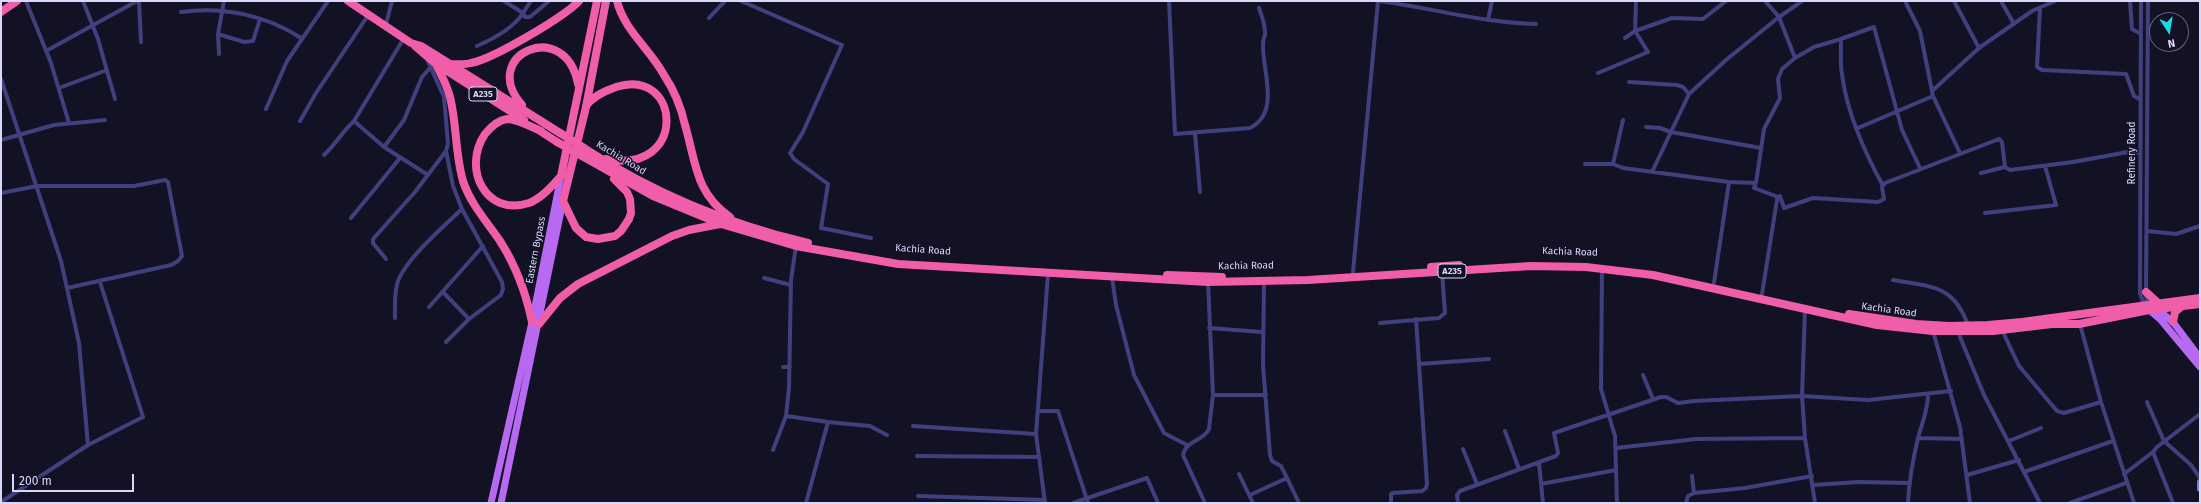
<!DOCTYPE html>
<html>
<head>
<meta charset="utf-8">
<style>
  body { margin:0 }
  #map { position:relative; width:2201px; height:504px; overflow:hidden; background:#131124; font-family:"Fira Sans",sans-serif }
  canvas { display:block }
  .frame { position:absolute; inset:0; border:2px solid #dad7fb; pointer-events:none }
  .north { position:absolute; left:2149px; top:12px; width:40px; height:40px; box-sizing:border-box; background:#131124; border:1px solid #63607a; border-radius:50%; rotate:168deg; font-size:11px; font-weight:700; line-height:16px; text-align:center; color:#dad7fb }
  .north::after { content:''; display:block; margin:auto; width:14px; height:18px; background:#16dce9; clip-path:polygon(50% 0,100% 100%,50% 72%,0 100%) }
  .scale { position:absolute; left:12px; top:474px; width:122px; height:18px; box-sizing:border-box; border:2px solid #dad7fb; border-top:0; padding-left:5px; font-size:12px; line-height:14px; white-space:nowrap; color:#dad7fb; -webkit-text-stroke:3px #131124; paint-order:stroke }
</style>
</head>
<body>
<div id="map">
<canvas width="2201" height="504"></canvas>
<div class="frame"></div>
<div class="north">N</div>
<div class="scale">200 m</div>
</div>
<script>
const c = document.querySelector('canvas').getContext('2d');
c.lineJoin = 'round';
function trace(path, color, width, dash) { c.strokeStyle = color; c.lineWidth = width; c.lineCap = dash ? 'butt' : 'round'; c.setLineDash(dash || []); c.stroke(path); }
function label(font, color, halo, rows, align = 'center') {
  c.font = font + ' "Fira Sans",sans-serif'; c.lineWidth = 3; c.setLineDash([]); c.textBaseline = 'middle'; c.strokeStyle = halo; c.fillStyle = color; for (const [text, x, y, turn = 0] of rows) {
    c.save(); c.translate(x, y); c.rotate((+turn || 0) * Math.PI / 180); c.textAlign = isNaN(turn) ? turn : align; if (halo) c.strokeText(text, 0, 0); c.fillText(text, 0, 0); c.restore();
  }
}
const street = new Path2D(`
  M26 1 51 63 69 123
  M83 1 98 39 115 99
  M139 1 141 42
  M531 1 523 13 525 17H530L549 1
  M741 1 842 45 803 132 790 153 794 159 828 184 821 228 871 238
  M1169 1 1175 134 1250 128C1281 113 1262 70 1263 44 1263 41 1264 38 1265 35 1266 26 1262 17 1259 8
  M1379 1C1432 8 1483 23 1536 24
  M1765 1 1779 17 1795 58
  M1905 1 1920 31 1933 96 1960 153
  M1954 1 1979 48
  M2001 1 2014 24
  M2130 1 2132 29 2141 34
  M2141 1 2140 293 2144 305
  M2040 8 2037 67 2042 70 2126 74 2134 96 2141 100
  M181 12C222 6 266 15 301 38
  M709 18 725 1
  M1488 20 1492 1
  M386 24 392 1
  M218 34 244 42 253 41 260 19
  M1625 38 1635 31 1636 1
  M1841 39C1841 51 1840 63 1842 74 1846 110 1865 153 1882 184
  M477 46C493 39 513 29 523 13L504 1
  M46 51 137 1
  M219 54 218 34 224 1
  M1598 73 1648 52 1635 31 1672 18 1703 19 1726 1
  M1 79 61 261 79 343 88 445
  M1629 82 1677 85 1683 87 1689 94
  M59 88 107 70
  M1932 91 1979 48 2032 11 2055 1
  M266 109 287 61 328 1
  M300 121 316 93 369 14
  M354 121 384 147 428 175
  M1646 127 1660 128 1671 132 1761 148
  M1858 128 1933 96
  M1195 133 1200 192
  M1 140 54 125 105 120
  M384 147 404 120 422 77 430 68
  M324 155C336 144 342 132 354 121L404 38
  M1585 164H1613L1623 168 1729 182 1756 183 1754 188 1778 197
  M1613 164 1623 120
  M1652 172 1689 94 1726 60 1779 17 1802 1
  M1981 173 2005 167
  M1756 183 1764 129 1780 98 1778 79 1782 69 1795 58 1814 47 1841 39 1874 27 1902 130 1920 168
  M1 193 37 186H134L165 180 168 182 182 256 178 261 171 265 67 288
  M1985 213 2056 205 2045 166
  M351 218 400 158
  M2147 231 2176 234 2200 226
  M386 259 373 243V239L415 192 446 151 448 144 444 97 426 57
  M1602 268 1601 389 1615 436 1617 503
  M1353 272 1378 1
  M1112 277 1116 305 1134 375 1164 433 1187 445
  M764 278 791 285
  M1893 280C1931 287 1953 284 1968 325
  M1264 282 1263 365 1270 455 1272 461 1281 466 1287 478
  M1714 283 1729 182
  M443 292 469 319
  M1762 294 1777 200 1780 196 1784 208 1813 198 1878 202 1884 199 1882 187 1885 183 1999 139 2002 142 2005 167 2010 170 2073 162 2128 152 2140 153
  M2147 304 2146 292 2148 1
  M429 307 483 246
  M1805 309 1802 396 1805 438 1815 503
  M395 318C395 307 394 292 398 281 407 258 444 226 462 209
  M1380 323 1439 318 1445 313 1442 272
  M2080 324 2101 402 2134 503
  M1209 328 1262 332
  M2002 330 2019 366 2057 411 2064 413 2101 402
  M1933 331 1960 427 1970 503
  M1958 332 1984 395 2040 503
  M446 342 469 319 501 295 503 289 502 282 462 209 453 186 446 151
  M1419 364 1489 359
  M783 367H790
  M1643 375 1653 399
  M1213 395H1266
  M2147 402 2164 441 2191 465 2200 478
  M1039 411H1058L1088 503
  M786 416 828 422 806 503
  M828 422 870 426 887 435
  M913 426 1036 434
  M1505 431 1519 469
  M1918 438 1962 439
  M2009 441 2041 428
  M1616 448 1696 439 1805 438
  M1463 449 1477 484
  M773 450 786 416 789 388 791 280 796 246
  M917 456 1039 457
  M1539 463 1543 503
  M2024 472 2113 441
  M1239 474 1253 503
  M2124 474 2153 452
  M1967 475 2019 460
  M1692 476 1694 493
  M1541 484 1616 470
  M1813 485 1859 482 1909 483
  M1250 495 1287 478 1299 503
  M918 496 1045 500
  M1 502 88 445 143 417 100 282
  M1045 503 1036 434 1048 274
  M1073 503 1147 478 1158 503
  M1205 503 1183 455C1186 440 1204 441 1209 429L1213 395 1208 282
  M1391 503V494L1393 493 1422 491 1426 488 1427 484 1416 319
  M1458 503 1457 495 1460 491 1556 456 1558 453 1554 433 1661 397H1666L1678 403 1694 401 1802 396 1868 400 1951 391
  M1686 503 1688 496 1694 493 1745 488 1812 476
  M1908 503C1909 481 1913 459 1918 438 1922 423 1928 410 1928 395
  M2070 503 2126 483
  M2173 503 2153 452 2157 447 2200 414`);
const secondary = new Path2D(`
  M2200 482V489`);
const primary = new Path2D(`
  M2147 308 2160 319 2200 367
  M2156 308 2173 322 2200 358
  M491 503 532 322 561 176
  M501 503 563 201`);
const highway = new Path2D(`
  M348 1 411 43 421 46 560 133
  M606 1 586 107 563 201 576 228 586 237 598 239 615 236 621 231 629 219 631 213 630 199 627 192 614 179
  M617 1C624 30 650 49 664 75 674 90 681 107 685 125 696 162 695 193 730 217
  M1 12 17 1
  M415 46 436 64 524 120
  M436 64C441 75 447 85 450 97 457 125 455 154 463 181 470 203 487 222 500 241 516 266 526 293 532 322
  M450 64C457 64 464 65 471 63 493 59 564 17 579 1
  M522 105C478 55 565 16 578 84
  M586 106C593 96 605 91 616 87 682 66 688 176 606 159
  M537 129 557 142
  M541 131C531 127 518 119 507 119 498 120 490 128 485 134 462 168 485 217 529 203 542 198 552 186 561 176L597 1
  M584 148C653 193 728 224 808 243
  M582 156 653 196 721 224 796 246 898 264 1208 282 1308 280 1531 266 1586 267 1653 275 1877 325 1933 331H1993L2052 324H2079L2149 310 2200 304
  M1431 267 1459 265
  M1167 275 1222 277
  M2146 292 2158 303
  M1849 314 1916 324 1949 326 1988 325 2022 322 2200 298
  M2173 322 2175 312 2181 307
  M539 324 560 298 578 284 672 236 689 230 720 224`);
const highwayBridge = new Path2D(`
  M560 133 584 148
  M557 142 582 156`);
const shields = [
  [483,94,28],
  [1452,271,28]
];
const shieldNames = [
  ["A235",483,94],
  ["A235",1452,271]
];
const streetNames = [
  ["Refinery Road",2132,153,-90],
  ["Kachia Road",621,158,31],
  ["Eastern Bypass",536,250,-79],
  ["Kachia Road",923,250,4],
  ["Kachia Road",1570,252,2],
  ["Kachia Road",1246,266,-1],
  ["Kachia Road",1889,310,8]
];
trace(street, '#40407e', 4);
trace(secondary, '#7779f2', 6);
trace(primary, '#b869f1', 7);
trace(highway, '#f05eaa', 8);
trace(highwayBridge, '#f05eaa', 8);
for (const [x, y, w] of shields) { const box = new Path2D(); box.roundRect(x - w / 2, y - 7, w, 14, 3); c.fillStyle = '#131124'; c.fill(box); trace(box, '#dad7fb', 1); }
label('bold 9px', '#dad7fb', null, shieldNames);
label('10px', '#dad7fb', '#131124', streetNames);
</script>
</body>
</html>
